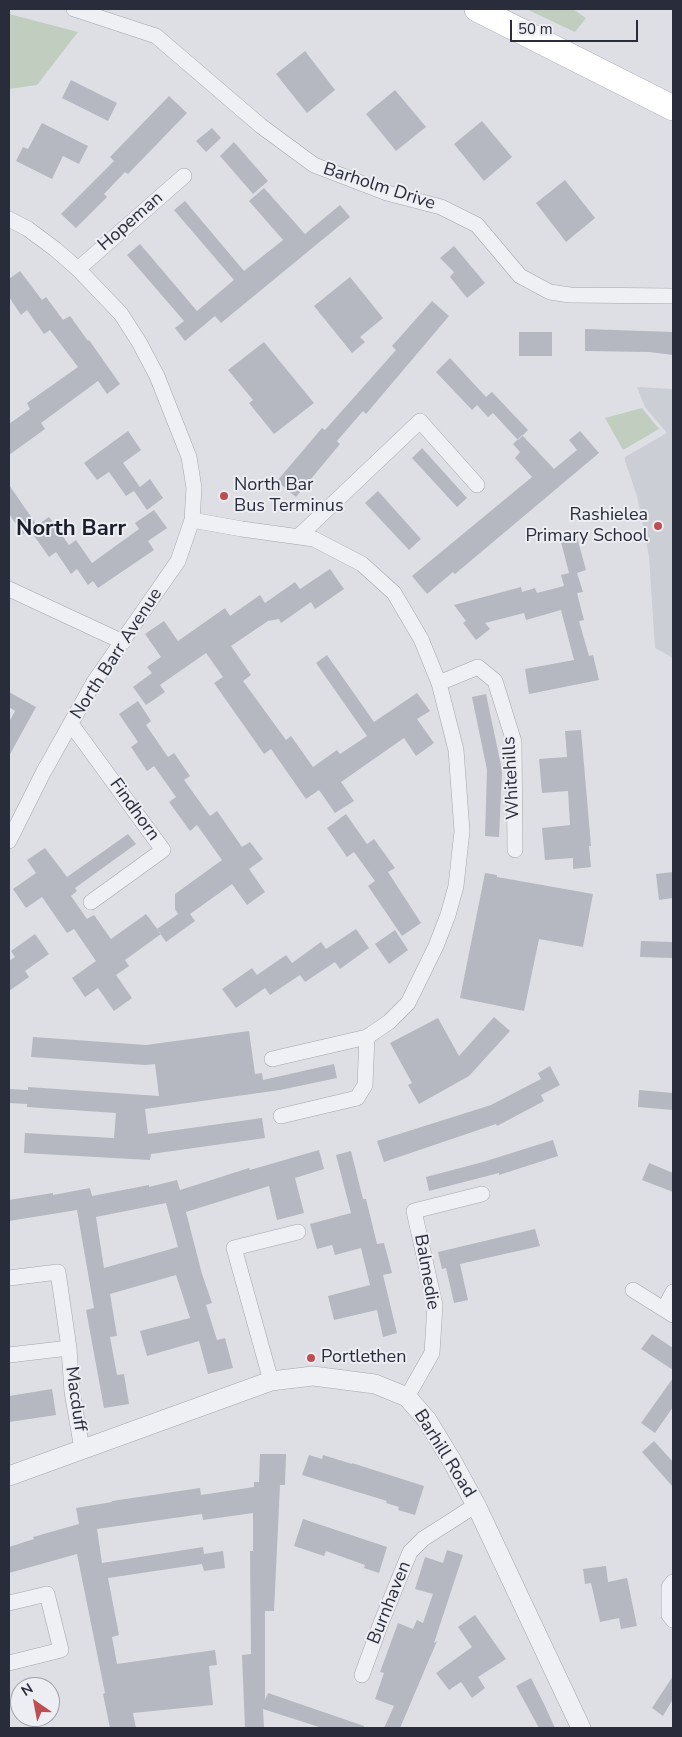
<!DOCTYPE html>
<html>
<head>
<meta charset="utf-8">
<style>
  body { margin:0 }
  #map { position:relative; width:682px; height:1737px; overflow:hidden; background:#dddfe5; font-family:"Nunito Sans",sans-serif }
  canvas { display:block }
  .frame { position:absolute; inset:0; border:10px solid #292c3a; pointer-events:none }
  .north { position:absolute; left:10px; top:1677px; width:50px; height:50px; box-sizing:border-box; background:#eceef3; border:1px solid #9ea0a9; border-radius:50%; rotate:327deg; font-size:14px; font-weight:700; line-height:20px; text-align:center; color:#292c3a }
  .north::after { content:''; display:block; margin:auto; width:18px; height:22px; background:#bd4f51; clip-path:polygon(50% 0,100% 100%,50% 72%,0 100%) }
  .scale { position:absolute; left:510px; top:20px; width:128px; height:22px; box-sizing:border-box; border:2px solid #292c3a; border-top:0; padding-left:6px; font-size:15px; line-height:18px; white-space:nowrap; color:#292c3a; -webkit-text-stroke:4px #eceef3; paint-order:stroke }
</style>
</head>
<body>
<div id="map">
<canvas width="682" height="1737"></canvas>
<div class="frame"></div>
<div class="north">N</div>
<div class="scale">50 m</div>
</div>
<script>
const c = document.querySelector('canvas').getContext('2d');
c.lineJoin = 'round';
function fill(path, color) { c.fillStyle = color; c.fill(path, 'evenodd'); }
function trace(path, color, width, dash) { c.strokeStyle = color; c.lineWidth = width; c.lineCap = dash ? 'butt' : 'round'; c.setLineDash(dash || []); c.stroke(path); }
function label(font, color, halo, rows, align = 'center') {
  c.font = font + ' "Nunito Sans",sans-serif'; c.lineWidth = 4; c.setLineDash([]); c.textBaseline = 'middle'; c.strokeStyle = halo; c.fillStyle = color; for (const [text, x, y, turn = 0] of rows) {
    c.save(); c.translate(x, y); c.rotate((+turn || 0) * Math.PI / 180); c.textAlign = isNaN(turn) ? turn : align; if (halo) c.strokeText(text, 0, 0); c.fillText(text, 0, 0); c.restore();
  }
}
const built = new Path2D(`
  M637 387 673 389V658L655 648 649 556 637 496 625 461V457L667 433 645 407Z`);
const green = new Path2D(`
  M526 9H573L586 18 575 32Z
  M9 14 78 32 37 85 9 89Z
  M642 408 659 429 623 450 605 418Z`);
const building = new Path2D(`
  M305 51 335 90 307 113 276 74Z
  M71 80 117 103 108 121 62 98Z
  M395 90 426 127 396 151 366 114Z
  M169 96 187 113 128 174 125 172 104 194 107 197 76 228 61 214 114 161 110 157Z
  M482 121 512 157 484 181 454 144Z
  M42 123 88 146 79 164 63 156 52 179 16 161 23 147 28 149Z
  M212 128 221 138 206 152 196 141Z
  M234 142 268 181 253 194 220 156Z
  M565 180 595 218 566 242 536 203Z
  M264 188 305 234 340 205 350 217 221 323 215 316 185 341 175 328 184 321 127 255 140 244 197 311 234 280 174 210 185 201 244 271 283 240 249 201Z
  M454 246 485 283 467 298 450 277 454 272 440 258Z
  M20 271 42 300 46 297 63 320 70 316 88 341 89 340 120 384 107 394 98 381 41 423 45 429 9 455V424L30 409 27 403 78 367 50 330 44 334 27 310 21 315 9 297V279Z
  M350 277 383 318 360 337 365 342 352 353 314 306Z
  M432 301 449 316 366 414 363 411 337 441 340 444 296 497 277 481 322 428 325 430 396 350 392 346Z
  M585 329 673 332V355L649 352 585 351Z
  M519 332H552V356H519Z
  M264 342 314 403 274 434 249 403 253 400 228 370Z
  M450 358 486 397 492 392 528 430 518 440 493 413 488 417 477 405 472 410 436 372Z
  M128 431 141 450 123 463 140 487 150 479 163 498 147 510 134 491 137 489 126 496 109 472 97 480 84 463Z
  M580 431 599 453 455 574 453 572 427 594 412 576 532 477 515 458 520 452 513 444 522 435 554 469 577 450 569 440Z
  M422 448 467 498 457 507 412 458Z
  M9 485 36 524 23 534 9 514Z
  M378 491 421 539 409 550 365 503Z
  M154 510 167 528 148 541 154 550 98 588 93 581 88 585 77 569 71 574 56 552 49 557 30 530 49 517 69 545 76 540 92 563 139 529 135 523Z
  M575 530 586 570 577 573 583 592 577 593 584 620 579 621 589 656 593 655 599 680 529 694 525 669 574 660 561 610 526 620 524 613 485 623 490 629 476 640 463 623 466 621 454 605 521 587 522 592 535 588 537 593 564 586 561 575 569 573 559 534Z
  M330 569 344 589 315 609 311 602 281 623 279 619 268 621 231 646 251 675 243 681 286 740 291 736 313 767 337 750 340 754 367 736 316 663 327 655 374 722 417 693 430 711 417 719 434 743 416 756 404 738 341 782 354 801 335 813 319 790 306 799 271 749 264 754 214 683 223 677 206 653 160 685 165 692 146 705 133 687 152 673 147 667 161 657 145 634 164 621 178 641 225 608 230 616 260 595 265 603 295 582 300 589Z
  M9 692 36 707 9 756V722L15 711 9 707Z
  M486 694 502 770 499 837 485 836 487 770 472 697Z
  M138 701 151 721 146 725 168 757 174 753 190 776 184 780 210 816 217 811 242 847 250 842 263 859 249 869 265 892 247 905 232 884 190 914 195 921 166 942 157 929 178 914 175 909V894L222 860 197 825 190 831 169 802 176 797 154 766 147 771 131 747 138 742 119 714Z
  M581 730 591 846H589L591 867 573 869V858L545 860 542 828 570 825 568 791 542 793 539 759 567 757 565 731Z
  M346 814 367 844 374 839 395 868 388 872 421 923 402 936 368 886 375 881 354 852 347 857 327 828Z
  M128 834 136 844 75 888 77 891 71 896 87 919 94 915 111 939 146 914 161 934 125 960 129 966 116 975 132 998 114 1011 98 988 85 997 72 978 96 961 74 929 67 933 42 897 26 908 13 889 36 873 27 860 45 848 67 877Z
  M673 872V898L659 900 656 874Z
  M485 873 497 875V877L593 894 583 947 539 939 524 1011 460 998Z
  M356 929 369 948 340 969 335 962 305 982 300 975 270 995 265 988 236 1008 222 989 252 968 257 975 286 955 292 963 321 942 326 949Z
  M395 930 408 950 389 964 375 944Z
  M35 934 49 954 25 971 29 977 9 991V961L15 957 11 951Z
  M641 941 673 942V958L640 957Z
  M494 1017 510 1031 469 1076 419 1104 408 1085 412 1083 390 1043 438 1018 459 1056Z
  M249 1031 255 1074 262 1073 263 1080 334 1064 337 1078 280 1090 145 1109 148 1134 262 1118 265 1138 151 1154 150 1160 24 1153 25 1133 114 1138 116 1113 27 1107V1104L9 1103V1089L28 1090V1087L159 1096 155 1064 145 1065 31 1057 33 1037 146 1045Z
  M550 1066 560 1085 541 1095 544 1101 497 1126 496 1124 384 1162 377 1141 491 1105 541 1079 538 1073Z
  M639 1090 673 1093V1110L638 1107Z
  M553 1140 558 1156 499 1175V1173L429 1191 426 1177 483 1162Z
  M319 1150 324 1169 295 1178 304 1213 277 1220 269 1186 186 1212 202 1274 212 1303 206 1305 217 1340 225 1338 233 1368 208 1374 199 1341 147 1356 140 1331 190 1318 176 1275 110 1294 117 1336 110 1337 117 1375 124 1374 129 1404 104 1408 86 1310 94 1308 77 1210 9 1221V1200L53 1193V1195L90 1188 92 1196 149 1185V1187L177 1180 180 1190 249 1168 250 1170ZM166 1203 178 1247 104 1268 96 1217Z
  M351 1151 363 1199H366L377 1244 384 1243 392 1273 383 1275 397 1333 383 1337 377 1310 334 1320 328 1296 370 1285 361 1248 335 1255 332 1245 317 1249 310 1224 351 1213 336 1155Z
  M649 1163 673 1173V1192L642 1180Z
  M535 1229 540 1246 460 1264 468 1300 454 1303 446 1268 442 1269 438 1252Z
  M652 1334 673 1348V1370L641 1349Z
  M673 1378V1407L655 1433 641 1423Z
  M52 1389 56 1415 9 1422V1396Z
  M654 1441 673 1462V1487L642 1452Z
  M260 1454H286L285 1485H280L274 1611H265V1700L268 1693 364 1726V1728H322L263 1709 264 1728H245L242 1655 251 1654 250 1551H253V1513L203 1520 202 1514 97 1529 102 1563 203 1547 204 1554 223 1551 225 1568 204 1571 202 1564 108 1578 119 1635 112 1637 117 1664 215 1650 217 1665 209 1666 213 1705 133 1713 136 1728H110L103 1694 105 1693 77 1554 9 1573V1547L34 1539 33 1537 79 1524 76 1508 112 1502V1501L200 1488 201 1495 254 1487V1482H259Z
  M309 1455 322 1459 323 1455 352 1464V1463L424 1486 415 1515 398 1510 399 1507 386 1503 387 1501 302 1475Z
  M303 1519 387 1547 379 1573 364 1568 365 1565 326 1551 324 1556 294 1546Z
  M447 1550 463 1555 434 1643 437 1641 400 1728H384L394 1706 375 1699 384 1673 380 1672 398 1623 413 1629 417 1620 423 1623 433 1594 415 1589 425 1557 443 1563Z
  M606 1566 608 1582 627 1578 637 1626 621 1629 619 1618 600 1622 591 1583 585 1584 583 1569Z
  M475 1615 506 1659 478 1677 485 1688 472 1698 461 1682 449 1690 436 1673 472 1647 458 1627Z
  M673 1676V1699L663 1716 652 1708Z
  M531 1678 545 1706 555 1728H539L516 1686Z`);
const minor = new Path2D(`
  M74 9 156 36 261 126 314 165 387 193 441 207 477 225 520 276 550 292 570 295 673 296
  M9 219 28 229 55 249 78 269 121 314 139 342 157 376 189 457 194 488 192 520 178 561 94 682 43 773 9 841
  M78 269 184 176
  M192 520 242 529 314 539 362 564 394 593 421 639 439 683 456 750 462 831 456 886 448 915 436 946 408 1003 389 1022 367 1037 272 1059
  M299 536 420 421 477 485
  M9 589 123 642
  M439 683 478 667 495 681 514 742 515 850
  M71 724 163 850 91 902
  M281 1116 357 1098 365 1085 367 1037
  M9 1278 58 1272 69 1348 9 1355
  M633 1290 673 1315
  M664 1309 673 1292
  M69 1348 72 1392 82 1449
  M271 1381 234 1248 298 1232
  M407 1397 432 1353 435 1305 414 1211 482 1194
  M673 1582 669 1587V1615L673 1620
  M9 1603 47 1594 61 1650 9 1663
  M362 1675 381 1623 410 1552 423 1539 476 1505`);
const tertiary = new Path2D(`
  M9 1476 271 1381 313 1376 375 1384 407 1397 427 1420 452 1461 476 1505 581 1728`);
const primary = new Path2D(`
  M477 9 673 108`);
const markers = [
  [224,496,5,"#bd4f51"],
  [658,526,5,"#bd4f51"],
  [311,1358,5,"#bd4f51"]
];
const streetNames = [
  ["Barholm Drive",379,187,18],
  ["Hopeman",131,222,-41],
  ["North Barr Avenue",117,654,-57],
  ["Whitehills",512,778,-93],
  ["Findhorn",134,810,54],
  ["Balmedie",426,1272,80],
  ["Macduff",75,1399,82],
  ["Barhill Road",444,1454,58],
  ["Burnhaven",390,1603,-68]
];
const poiNames = [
  ["North Bar",234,486],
  ["Bus Terminus",234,507],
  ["Rashielea",648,516,"right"],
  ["Primary School",648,537,"right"],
  ["Portlethen",321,1358]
];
const districtNames = [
  ["North Barr",71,530]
];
fill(built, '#ccced6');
fill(green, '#c1cebf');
fill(building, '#b5b8c1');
trace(minor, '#a3a6ae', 16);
trace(tertiary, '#a3a6ae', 20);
trace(primary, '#9ea3af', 26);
trace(minor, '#eff0f4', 15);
trace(tertiary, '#eff0f4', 19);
trace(primary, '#fff', 25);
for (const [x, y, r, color] of markers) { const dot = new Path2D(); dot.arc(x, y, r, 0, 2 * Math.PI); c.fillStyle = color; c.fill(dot); trace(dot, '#eceef3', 2); }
label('18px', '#292c3a', '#eceef3', streetNames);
label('18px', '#292c3a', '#eceef3', poiNames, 'left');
label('bold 22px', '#1b1e2b', '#eceef3', districtNames);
</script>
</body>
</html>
